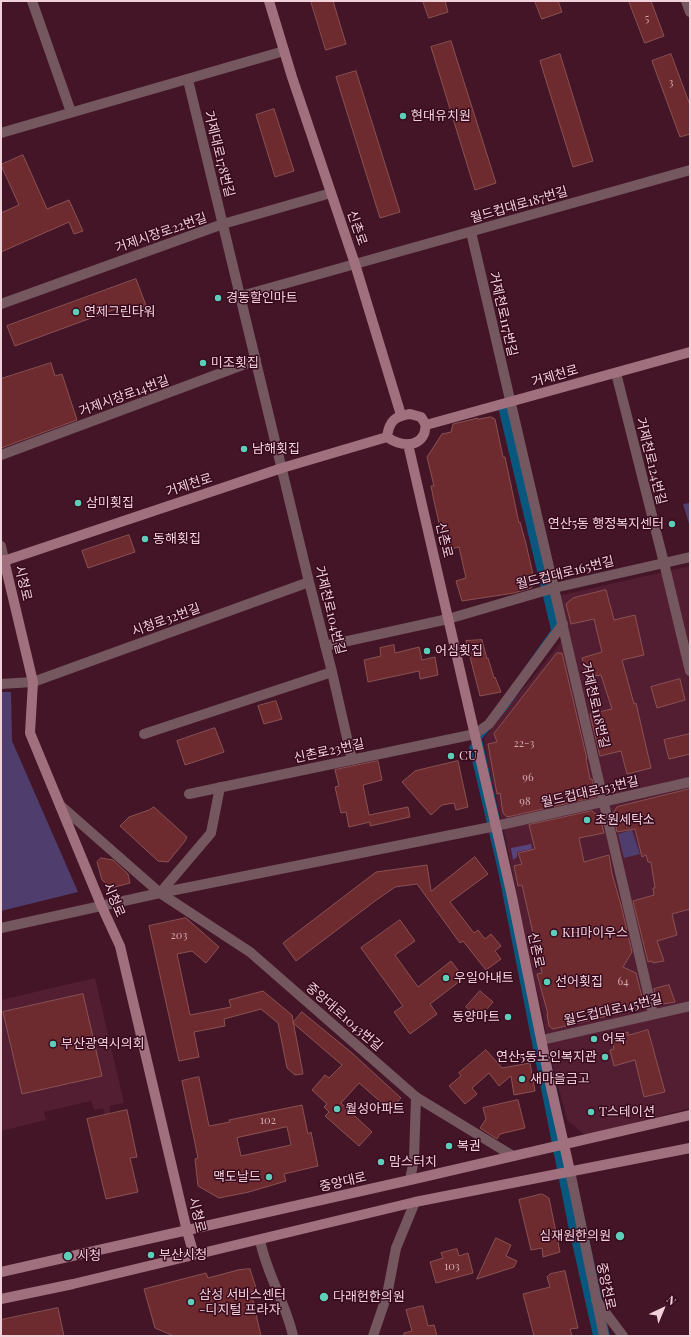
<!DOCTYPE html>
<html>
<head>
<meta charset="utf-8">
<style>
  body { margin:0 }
  #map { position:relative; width:691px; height:1337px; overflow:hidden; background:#441527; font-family:"Playfair Display",serif }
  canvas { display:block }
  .frame { position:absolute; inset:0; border:2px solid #f1d1da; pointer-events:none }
  .north { position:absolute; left:643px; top:1289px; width:40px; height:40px; -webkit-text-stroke:3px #380a1e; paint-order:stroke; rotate:44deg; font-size:11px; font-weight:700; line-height:16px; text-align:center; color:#f1d1da }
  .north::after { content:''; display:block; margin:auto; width:14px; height:18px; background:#f1d1da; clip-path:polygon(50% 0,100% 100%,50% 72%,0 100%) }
</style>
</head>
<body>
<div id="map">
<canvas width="691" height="1337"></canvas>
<div class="frame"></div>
<div class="north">N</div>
</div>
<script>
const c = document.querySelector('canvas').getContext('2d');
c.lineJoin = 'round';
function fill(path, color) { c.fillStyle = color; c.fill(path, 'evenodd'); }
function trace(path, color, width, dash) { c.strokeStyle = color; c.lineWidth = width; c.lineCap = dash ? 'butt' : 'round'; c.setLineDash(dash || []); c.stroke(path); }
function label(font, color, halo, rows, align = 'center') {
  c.font = font + ' "Playfair Display","Noto Sans KR",serif'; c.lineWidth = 3; c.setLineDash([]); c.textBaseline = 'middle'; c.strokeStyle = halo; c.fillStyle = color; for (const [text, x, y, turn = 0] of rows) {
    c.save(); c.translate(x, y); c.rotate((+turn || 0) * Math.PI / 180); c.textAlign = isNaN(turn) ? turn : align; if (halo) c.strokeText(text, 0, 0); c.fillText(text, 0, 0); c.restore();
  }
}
const built = new Path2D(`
  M690 566V1108L586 1136 567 1120 548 1046 543 1015 532 970 504 831 488 764 484 739 511 701 532 679 567 634 558 596Z
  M95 978 124 1103 109 1106 111 1114 105 1115 103 1108 94 1110 91 1101 44 1112 46 1120 1 1131V1000Z`);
const green = new Path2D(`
  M690 503V527L683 504Z
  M1 692H11L12 741 78 892 1 911Z
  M632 830 640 854 624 858 618 834Z`);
const forest = new Path2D(`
  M531 844 532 849 517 852V857L513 860 511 848Z`);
const water = new Path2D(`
  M514 404 566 623 508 708 482 739 502 828 522 928 610 1336H593L568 1225 498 871 469 747 551 630 498 407Z`);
const building = new Path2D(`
  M311 1H333L346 44 326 50Z
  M423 1H445L448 12 429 18Z
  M535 1H558L562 12 542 19Z
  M629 1H651L664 36 645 43Z
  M451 41 496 183 475 190 431 47Z
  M560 54 593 161 573 167 540 61Z
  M671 54 690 105V134L680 137 652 61Z
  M356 71 400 212 380 218 336 77Z
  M274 109 294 171 275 177 256 115Z
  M23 155 47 209 69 200 83 231 74 234 69 222 1 252V213L19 205 1 165Z
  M136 279 147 308 127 316 124 306 15 346 7 326Z
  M51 363 55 376 62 374 77 420 1 448V379Z
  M491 417 495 419 503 457H505L519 523 520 522 526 544 535 583 531 588 514 593 462 601 456 581 466 578 459 547 447 550 441 523H439L434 501 431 486H434L427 457 442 434 451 432 453 424 478 418V419Z
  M129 535 135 552 88 568 82 551Z
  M606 590 614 620 635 615 644 655 622 660 634 704 636 703 651 768 627 774 621 751 600 756 590 714 612 709 601 675 588 677 582 658 602 652 594 619 571 624 566 604 573 598Z
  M482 640 487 659 488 658 494 678 495 677 501 692 480 696 466 641Z
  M394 645 395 653 419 647 422 660 435 657 438 675 420 679 419 671 368 682 364 660 381 656 380 648Z
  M557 653H562L587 759H586L590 779H592L596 797 507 817 503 813 500 793 497 794 488 744 497 742 494 734Z
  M680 679 685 700 657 708 651 687Z
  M276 701 282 719 264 724 258 706Z
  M215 728 224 752 185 765 177 741Z
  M690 734V754L669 759 664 740Z
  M378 761 382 780 363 785 369 815 408 807 410 817 370 826V822L349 827 346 812 341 813 335 787 339 786 335 770Z
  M458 761 468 807 456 810 454 803 442 805 431 815 402 782 415 771Z
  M690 789V909L672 914 677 935 657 941 664 961 653 963 652 961 648 962 633 901 654 895 653 888H655L651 862H648L646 855 642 857 635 829 617 832 613 813 617 807Z
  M154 807 187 837 185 841 168 862 158 861 120 826 129 817 149 810Z
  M592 811 600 817 604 833 579 838 584 862 609 855 612 874 621 905 632 952 623 967 636 973 644 1005 643 1007 632 1010 553 1029 549 1026 547 1014H548L537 974 542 973 522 885 518 886 514 866 522 864 518 853 535 849 529 825Z
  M475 857 488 874 450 902 474 933 478 930 485 939 491 934 501 946 495 951 501 959 486 970 463 941 460 943 417 884 395 887 375 901 296 961 283 943 376 872 427 865 431 891Z
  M101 858 113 860 128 874 130 883 111 888 102 880 97 862Z
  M186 918 219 947 206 963 192 951 177 954 190 1015 231 1007 229 1000 263 991 292 1015 303 1074 295 1075 287 1068 278 1023 261 1009 224 1019 225 1026 194 1032 199 1057 179 1061 149 926Z
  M400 920 415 941 395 955 418 987 451 961 464 978 430 1004 437 1014 410 1034 394 1012 403 1006 361 948Z
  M669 985 675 1002 663 1004 656 1000 654 989Z
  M480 991 493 1002 478 1019 466 1007Z
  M83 994 102 1076 22 1094 3 1012Z
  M302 1012 352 1053 401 1098 390 1110 359 1083 341 1103 372 1132 359 1146 325 1116 329 1112 324 1107 327 1104 312 1090 325 1075 329 1078 342 1065 293 1023Z
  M648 1030 665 1092 644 1097 635 1060 614 1066 610 1050 614 1049 611 1036 628 1032V1035Z
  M486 1050 502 1068 530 1063 535 1091 514 1095 511 1076 499 1086 489 1073 472 1088 477 1094 465 1104 449 1086 461 1076 459 1073Z
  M199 1077 209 1126 230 1122 229 1120 302 1105 308 1134 311 1132 318 1166 284 1174 286 1181 249 1192 219 1198 198 1186 195 1159 198 1158 182 1081ZM287 1127 291 1145 241 1156 237 1138Z
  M518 1100 525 1128 500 1134 497 1139 480 1128 486 1119 483 1108Z
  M127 1110 137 1157 130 1158 138 1192 106 1199 87 1119Z
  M542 1194 549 1198 560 1252 543 1257 542 1248 531 1250 519 1200Z
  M496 1238 511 1245 506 1256 517 1261 514 1267 477 1279Z
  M457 1249 459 1256 468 1253 473 1273 436 1283 430 1262 443 1258 441 1253Z
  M250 1269 257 1291 251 1292 261 1336H174L155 1328 144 1289 206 1273 208 1278 238 1270Z
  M565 1271 578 1328 570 1329 572 1336H534L523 1294 550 1287 547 1277 550 1274Z
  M423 1306 428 1326 434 1325 437 1336H404V1333L412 1331 406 1310Z
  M58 1308 64 1336H1V1320Z`);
const minor = new Path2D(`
  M32 1 71 112
  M188 80 309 582 332 672 352 760
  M1 133 284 51
  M471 232 653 1014
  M241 296 690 170
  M1 304 223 224 331 193
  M616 373 664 563 690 671
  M1 455 256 360
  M1 546 4 560
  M325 646 448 619 554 588 690 557
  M1 684 33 682 309 582
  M144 734 332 672
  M189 794 475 734 489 724 563 624
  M61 806 160 893 211 833 220 787
  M496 826 690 782
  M542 1040 690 1006
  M410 1180 414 1159 416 1097 513 1156
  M260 1240C266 1273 286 1303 293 1336
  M596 1300 623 1336
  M373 1336 387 1295 396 1248 415 1202`);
const tertiary = new Path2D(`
  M686 1 690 12
  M160 893 250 952 416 1097
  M1 928 160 893 496 826
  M570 1171 604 1336`);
const secondary = new Path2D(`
  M269 1 292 77 355 264 401 415
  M410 414 421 417 426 425C425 428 425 432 424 434 417 449 398 445 387 437 389 421 395 416 410 414Z
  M426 425 690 352
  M408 444 511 892 550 1083 570 1171
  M4 560 33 682 30 733 102 907 120 946 187 1231 194 1255
  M1 562 282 468 387 437
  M1 1272 410 1180 690 1115
  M1 1299 73 1284 415 1202 690 1148`);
const markers = [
  [403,116,4,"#5dceb8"],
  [218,298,4,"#5dceb8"],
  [76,312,4,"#5dceb8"],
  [203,363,4,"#5dceb8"],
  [244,449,4,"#5dceb8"],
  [78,503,4,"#5dceb8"],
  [672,524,4,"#5dceb8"],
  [145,539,4,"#5dceb8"],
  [427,651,4,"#5dceb8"],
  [451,756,4,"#5dceb8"],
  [587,820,4,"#5dceb8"],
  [554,933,4,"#5dceb8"],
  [446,978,4,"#5dceb8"],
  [547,982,4,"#5dceb8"],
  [508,1017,4,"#5dceb8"],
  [594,1039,4,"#5dceb8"],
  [53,1044,4,"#5dceb8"],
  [605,1057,4,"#5dceb8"],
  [522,1079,4,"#5dceb8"],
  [337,1109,4,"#5dceb8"],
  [591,1112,4,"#5dceb8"],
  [449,1146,4,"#5dceb8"],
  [381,1162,4,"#5dceb8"],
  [269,1177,4,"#5dceb8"],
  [620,1236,5,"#5dceb8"],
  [151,1255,4,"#5dceb8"],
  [68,1256,5,"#5dceb8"],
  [324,1297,5,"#5dceb8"],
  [191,1302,4,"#5dceb8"]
];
const numberNames = [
  ["5",647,19],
  ["3",671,83],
  ["22-3",524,744],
  ["96",528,778],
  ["98",525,802],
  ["203",179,936],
  ["64",623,982],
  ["102",268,1121],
  ["103",452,1267]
];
const poiNames = [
  ["현대유치원",411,116],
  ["경동할인마트",226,298],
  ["연제그린타워",84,312],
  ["미조횟집",211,363],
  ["남해횟집",252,449],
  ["삼미횟집",86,503],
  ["연산5동 행정복지센터",664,524,"right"],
  ["동해횟집",153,539],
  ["어심횟집",435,651],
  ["CU",459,756],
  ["초원세탁소",595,820],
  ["KH마이우스",562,933],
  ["우일아내트",454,978],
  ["선어횟집",555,982],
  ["동양마트",500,1017,"right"],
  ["어묵",602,1039],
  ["부산광역시의회",61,1044],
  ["연산5동노인복지관",597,1057,"right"],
  ["새마을금고",530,1079],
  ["월성아파트",345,1109],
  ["T스테이션",599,1112],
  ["복권",457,1146],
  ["맘스터치",389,1162],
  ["맥도날드",261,1177,"right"],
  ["심재원한의원",611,1236,"right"],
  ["부산시청",159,1255],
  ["시청",77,1256],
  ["삼성 서비스센터",199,1295],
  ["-디지털 프라자",199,1310],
  ["다래헌한의원",333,1297]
];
const streetNames = [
  ["거제대로178번길",219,154,76],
  ["월드컵대로187번길",519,205,-16],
  ["신촌로",357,228,71],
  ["거제시장로22번길",161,233,-19],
  ["거제천로117번길",503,314,77],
  ["거제천로",555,376,-16],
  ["거제시장로14번길",124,396,-20],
  ["거제천로124번길",651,461,76],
  ["거제천로",189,485,-18],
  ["신촌로",444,540,77],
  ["월드컵대로165번길",565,573,-14],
  ["시청로",23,583,77],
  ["거제천로104번길",330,610,76],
  ["시청로32번길",166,620,-20],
  ["거제천로118번길",595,705,77],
  ["신촌로23번길",329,751,-12],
  ["월드컵대로153번길",590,792,-13],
  ["시청로",114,900,67],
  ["신촌로",536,950,78],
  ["월드컵대로145번길",613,1010,-13],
  ["중앙대로1043번길",344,1017,41],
  ["중앙대로",343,1182,-13],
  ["시청로",197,1215,76],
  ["중앙천로",606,1286,78]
];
fill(built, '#531e32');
fill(green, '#4f3e6d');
fill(forest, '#58447d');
fill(water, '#07577f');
fill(building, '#6e2b2f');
trace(building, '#895253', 1);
trace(minor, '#755760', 10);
trace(tertiary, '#755760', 10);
trace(secondary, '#a1707f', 10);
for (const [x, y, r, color] of markers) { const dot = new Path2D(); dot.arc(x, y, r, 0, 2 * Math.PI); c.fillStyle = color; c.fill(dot); trace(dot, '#380a1e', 1.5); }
label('11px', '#d0a8af', null, numberNames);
label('13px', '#f1d1da', '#380a1e', poiNames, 'left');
label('13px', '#f1d1da', '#380a1e', streetNames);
</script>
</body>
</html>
